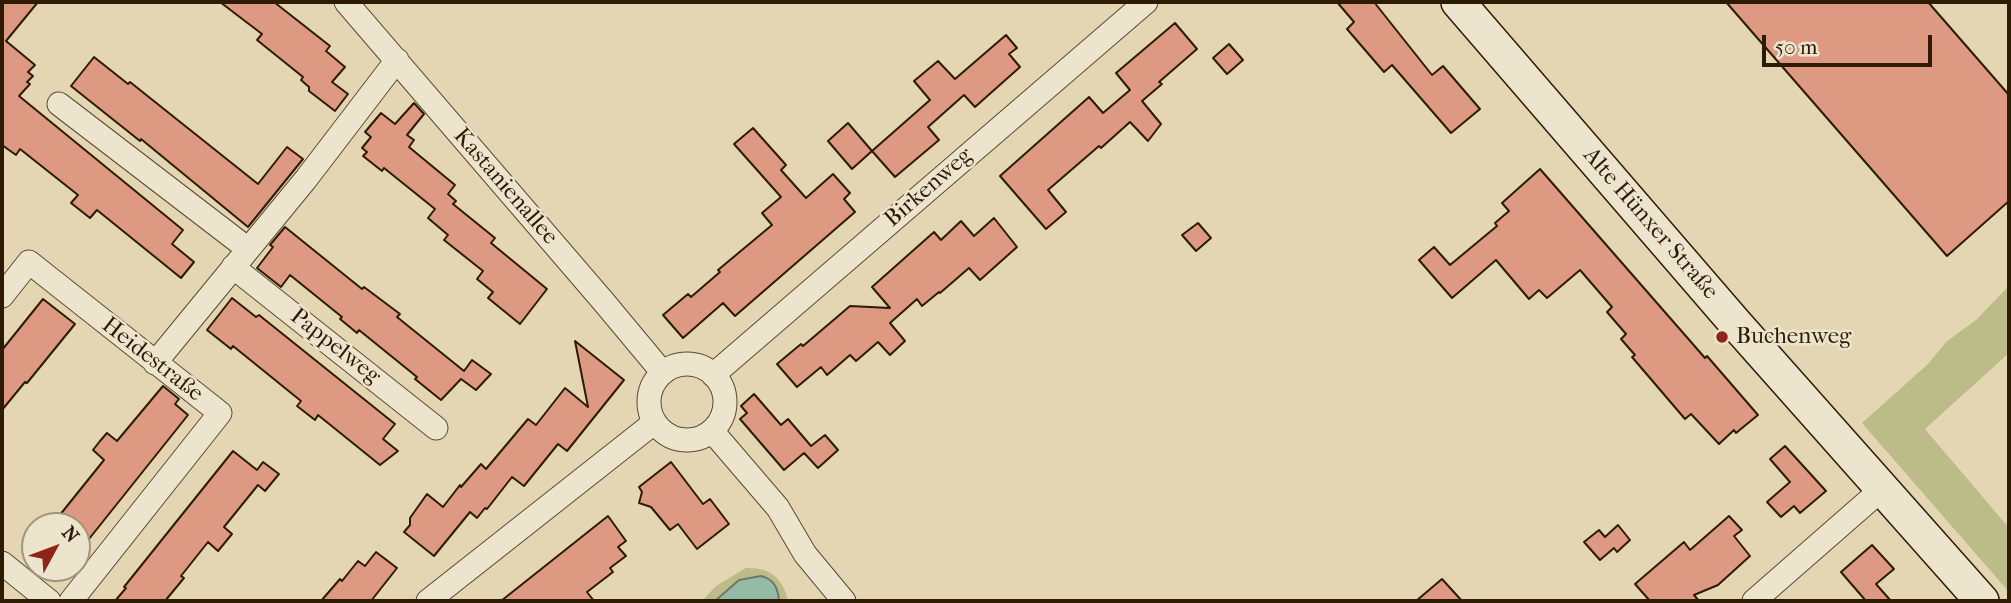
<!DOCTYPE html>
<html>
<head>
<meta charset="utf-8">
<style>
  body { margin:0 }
  #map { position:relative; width:2011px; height:603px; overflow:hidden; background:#e4d6b3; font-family:"IM FELL French Canon",serif }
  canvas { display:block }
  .frame { position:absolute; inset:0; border:4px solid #2d1b04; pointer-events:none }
  .north { position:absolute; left:21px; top:512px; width:70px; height:70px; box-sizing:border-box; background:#ede4ce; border:2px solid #a0947d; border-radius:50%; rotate:49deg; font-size:19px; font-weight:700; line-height:28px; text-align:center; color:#2d1b04 }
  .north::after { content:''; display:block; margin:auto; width:24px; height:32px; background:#8f2418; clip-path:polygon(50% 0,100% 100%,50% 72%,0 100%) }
  .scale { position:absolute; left:1762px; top:35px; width:170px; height:32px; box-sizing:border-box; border:4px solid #2d1b04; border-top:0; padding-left:9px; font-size:21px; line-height:24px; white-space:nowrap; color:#2d1b04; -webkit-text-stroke:5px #ede4ce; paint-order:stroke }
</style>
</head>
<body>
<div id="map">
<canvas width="2011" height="603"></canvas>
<div class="frame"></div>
<div class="north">N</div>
<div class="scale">50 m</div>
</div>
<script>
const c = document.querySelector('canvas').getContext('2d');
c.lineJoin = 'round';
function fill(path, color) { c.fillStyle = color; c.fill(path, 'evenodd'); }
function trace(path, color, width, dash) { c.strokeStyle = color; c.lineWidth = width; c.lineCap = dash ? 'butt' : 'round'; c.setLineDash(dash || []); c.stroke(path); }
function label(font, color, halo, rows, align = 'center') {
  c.font = font + ' "IM FELL French Canon",serif'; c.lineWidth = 5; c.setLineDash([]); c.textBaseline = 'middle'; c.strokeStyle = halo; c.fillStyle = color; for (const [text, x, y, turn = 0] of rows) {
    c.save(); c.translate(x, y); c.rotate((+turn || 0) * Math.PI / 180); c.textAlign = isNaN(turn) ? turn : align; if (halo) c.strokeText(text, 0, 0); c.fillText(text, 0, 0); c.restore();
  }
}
const green = new Path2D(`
  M2008 287 2009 353 1925 429 2009 528V592L1862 423 1928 364 1946 342 1976 320Z
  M746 568C770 567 783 578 788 601H702L716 586Z`);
const water = new Path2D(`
  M761 576C774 579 778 588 779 601H715L739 580Z`);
const building = new Path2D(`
  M2 2H38L6 41 35 65 28 72 33 76 27 82 30 84 19 96 183 230 172 244 194 262 181 278 97 210 90 218 71 203 78 195 20 149 16 155 2 145Z
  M220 2H274L330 46 326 51 345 67 332 82 348 94 335 111 309 91V87L301 80 303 77 257 40 262 34Z
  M1337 2H1374L1432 75 1443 66 1480 109 1451 133 1392 65 1384 72 1347 29 1354 22Z
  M1726 2H1928L2009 95V201L1947 256Z
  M1175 23 1197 49 1159 82 1162 84 1142 101 1161 124 1148 141 1130 122 1101 148 1099 146 1048 190 1066 212 1046 229 1000 176 1089 97 1103 113 1130 90 1116 73Z
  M1006 35 1017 48 1009 54 1020 67 975 107 964 95 928 127 939 140 895 177 872 151 852 169 828 141 848 123 872 151 930 100 914 81 938 61 955 79Z
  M1229 44 1243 60 1227 74 1213 58Z
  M94 57 128 84 130 82 258 184 287 147 303 159 248 227 141 139 140 141 71 86Z
  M414 103 424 114 407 135 414 140 409 147 455 185 448 194 456 201 453 204 495 238 491 243 547 289 520 324 488 298 493 292 477 279 483 271 444 240 448 235 428 218 435 209 384 168 382 171 363 156 367 152 362 148 371 137 365 132 381 113 395 124Z
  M753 128 786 165 781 170 806 198 833 174 850 193 844 199 855 212 735 316 723 303 683 338 663 315 688 294 691 297 720 272 718 270 772 225 762 213 781 197 734 144Z
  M1540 169 1705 358 1707 356 1758 415 1736 433 1734 430 1719 444 1691 414 1685 419 1632 357 1635 355 1621 339 1626 334 1607 312 1612 307 1580 270 1547 298 1539 290 1529 299 1496 260 1452 298 1419 260 1434 247 1450 265 1497 226 1495 223 1509 211 1502 203Z
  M994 218 1017 247 980 280 969 268 940 293 939 292 922 306 917 299 890 323 905 341 890 355 878 342 856 361 850 355 827 375 821 367 797 387 777 364 801 344 803 346 850 306 890 308 872 287 934 232 941 240 961 221 974 236Z
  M1198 223 1211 238 1196 251 1182 235Z
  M285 227 362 289 364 287 400 314 397 317 464 371 472 360 491 374 476 390 461 379 441 400 415 379 417 377 359 330 357 333 340 319 342 317 290 275 281 287 257 268 273 247 270 245Z
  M232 298 256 317 259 315 395 424 383 439 398 451 380 465 318 415 315 420 297 406 301 401 233 346 231 349 207 330Z
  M43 299 75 324 27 383 25 382 2 410V350Z
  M575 341 624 380 567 451 558 444 524 486 512 477 487 509 485 508 477 518 470 512 434 556 404 532 410 525V518L427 494 443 507 460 485 461 487 481 464 486 469 528 419 536 425 565 388 588 407Z
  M163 386 179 399 175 404 188 415 77 554V526H51L104 460 93 450 100 441 107 433 117 441Z
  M754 394 781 425 788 419 811 446 825 435 838 450 818 468 804 453 784 470 740 419 747 413 741 406Z
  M1785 446 1826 491 1800 513 1794 506 1781 517 1767 502 1790 482 1770 459Z
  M233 451 257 470 263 462 279 474 265 491 258 485 224 527 232 534 218 551 208 542 181 576 184 578 165 601H115L126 588 124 587Z
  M671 462 703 504 710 499 729 524 697 549 678 524 670 530 651 507 639 503 642 492 639 487Z
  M608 516 626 541 618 547 626 556 610 568 613 572 587 592 594 601H501Z
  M1729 516 1742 530 1734 536 1750 556 1718 585 1694 595 1699 601H1650L1635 584 1684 542 1690 550Z
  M1618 525 1630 540 1617 552 1614 548 1600 560 1584 542 1599 530 1605 537Z
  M1872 545 1894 569 1876 584 1891 601H1866L1841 572Z
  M376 552 397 568 371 601H321L340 579 342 581 358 561 365 566Z
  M1442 579 1462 601H1416Z`);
const street = new Path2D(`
  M346 2 603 301 663 373
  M59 104 248 249
  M233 267 436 428
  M2 296 29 262 220 413 71 601
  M155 363 306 179 397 60
  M649 402a38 38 0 1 1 76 0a38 38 0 1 1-76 0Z
  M713 375 1146 2
  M712 431 778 508 805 554 844 601
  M2 563 49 601
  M428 601 655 422
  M1754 601 1882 489`);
const secondary = new Path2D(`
  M1458 2 1736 324 1982 601`);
const markers = [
  [1722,337,7,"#8f2418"]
];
const streetNames = [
  ["Kastanienallee",505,187,49],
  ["Birkenweg",929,188,-41],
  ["Alte Hünxer Straße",1650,224,49],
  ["Pappelweg",335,347,38],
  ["Heidestraße",152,360,38]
];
const poiNames = [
  ["Buchenweg",1736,337]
];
fill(green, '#bbbc88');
fill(water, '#96baa8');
trace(water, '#6c7a66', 2);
fill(building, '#dd9981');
trace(building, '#2d1b04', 2);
trace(street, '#5b4a30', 25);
trace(secondary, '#2d1b04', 36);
trace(street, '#ede4ce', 23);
trace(secondary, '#ede4ce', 33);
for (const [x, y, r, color] of markers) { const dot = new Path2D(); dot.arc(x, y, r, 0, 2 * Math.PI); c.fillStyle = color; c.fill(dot); trace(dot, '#ede4ce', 2.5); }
label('23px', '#2d1b04', '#ede4ce', streetNames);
label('23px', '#2d1b04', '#ede4ce', poiNames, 'left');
</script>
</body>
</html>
